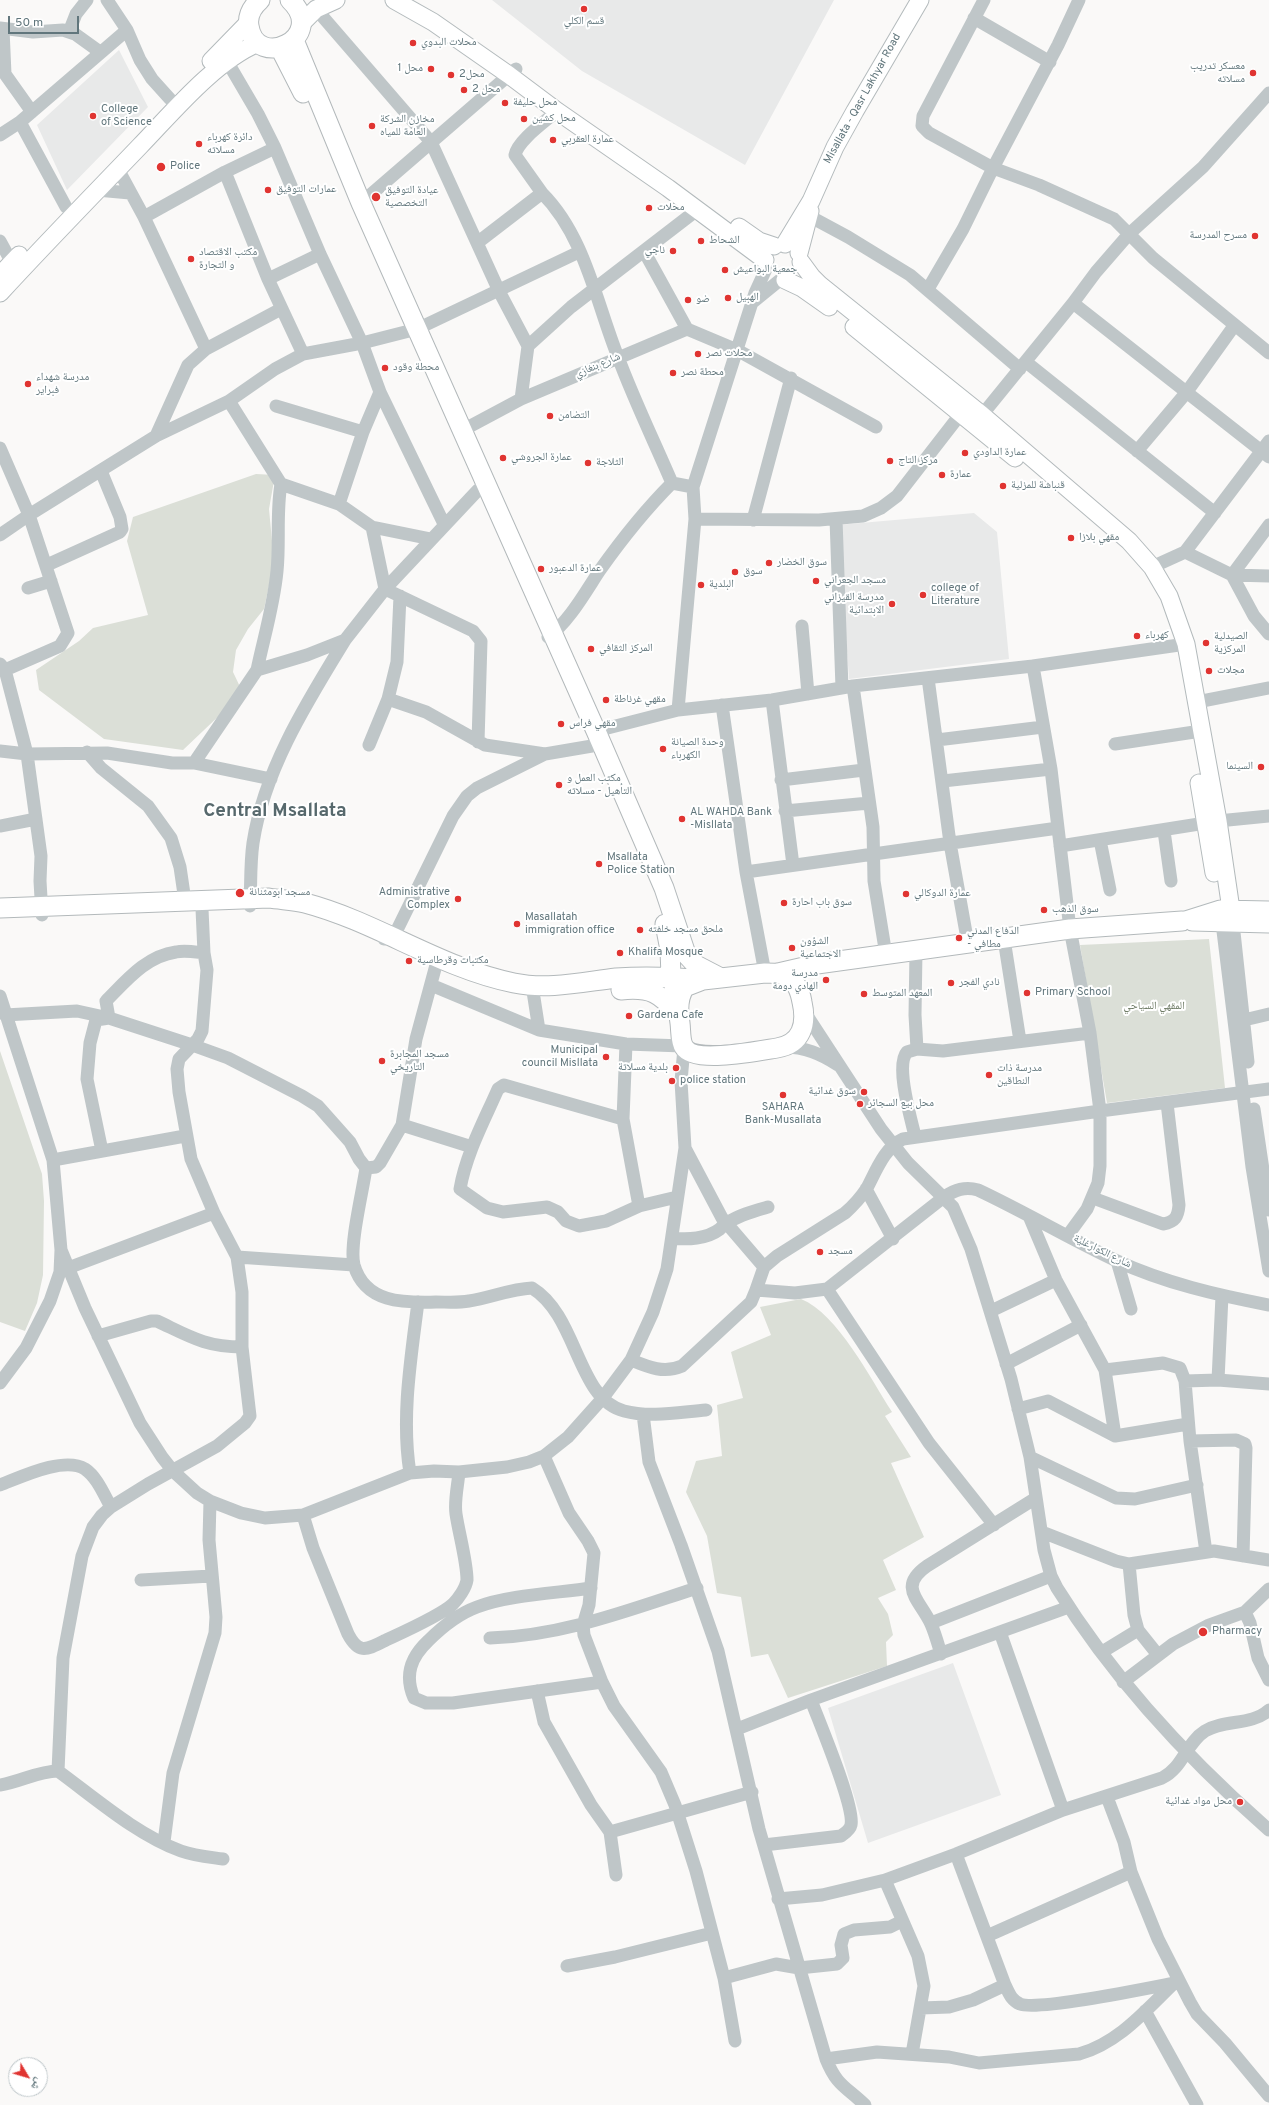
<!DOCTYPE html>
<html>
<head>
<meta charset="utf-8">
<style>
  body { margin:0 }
  #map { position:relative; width:1269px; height:2105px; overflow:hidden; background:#faf9f8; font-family:Overpass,"Noto Naskh Arabic",sans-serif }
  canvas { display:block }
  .north { position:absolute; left:8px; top:2057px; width:40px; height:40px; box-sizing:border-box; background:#fff; border:1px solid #c0c8cb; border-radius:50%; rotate:128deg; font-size:11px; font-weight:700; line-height:16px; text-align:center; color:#61767c }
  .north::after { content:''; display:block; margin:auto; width:14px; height:18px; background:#e03431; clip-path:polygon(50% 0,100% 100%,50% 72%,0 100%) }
  .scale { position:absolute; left:8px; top:16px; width:71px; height:18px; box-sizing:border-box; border:2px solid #61767c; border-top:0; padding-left:5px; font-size:12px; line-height:14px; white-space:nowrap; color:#61767c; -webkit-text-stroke:3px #fff; paint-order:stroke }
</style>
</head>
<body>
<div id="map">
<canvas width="1269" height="2105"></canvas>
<div class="north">ش</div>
<div class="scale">50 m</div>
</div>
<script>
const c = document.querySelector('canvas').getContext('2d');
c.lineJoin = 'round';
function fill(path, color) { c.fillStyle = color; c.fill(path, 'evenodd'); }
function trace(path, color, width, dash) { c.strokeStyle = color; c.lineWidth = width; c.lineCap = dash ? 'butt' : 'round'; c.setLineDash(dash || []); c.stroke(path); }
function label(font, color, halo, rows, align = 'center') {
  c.font = font + ' Overpass,"Noto Naskh Arabic",sans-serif'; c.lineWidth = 4; c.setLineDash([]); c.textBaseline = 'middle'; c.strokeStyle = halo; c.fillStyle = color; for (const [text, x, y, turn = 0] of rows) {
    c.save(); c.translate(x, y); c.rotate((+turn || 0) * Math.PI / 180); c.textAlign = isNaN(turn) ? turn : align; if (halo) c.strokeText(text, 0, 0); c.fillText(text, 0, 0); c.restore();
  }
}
const built = new Path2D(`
  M492 0H834L745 165 582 71Z
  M119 50 148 107 67 190 37 125Z
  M974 513 997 532 1009 659 849 679 838 525Z
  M953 1663 1001 1795 868 1843 828 1708Z`);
const green = new Path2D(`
  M256 474 275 475 269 509 274 562 264 609 248 629 236 650 233 672 243 693 183 750 104 739 39 690 36 670 79 641 93 628 148 615 127 541 133 517Z
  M1209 939 1225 1088 1107 1103 1080 945Z
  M0 1051 42 1174 44 1201 43 1275 37 1303 25 1331 0 1322Z
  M801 1299C838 1314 870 1378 892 1412L885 1416 911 1457 891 1463 924 1537 883 1560 896 1590 878 1598 888 1614 893 1635 886 1642 887 1666 788 1698 768 1654 751 1657 741 1597 717 1593 707 1536 686 1492 696 1461 722 1456 717 1405 743 1398 731 1352 771 1335 760 1307Z`);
const minor = new Path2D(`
  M107 0 127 30 140 60 152 79 170 99
  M984 0 923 116 922 126 929 133 993 168 1039 185 1114 219 1153 258 1269 353
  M316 9 431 142 499 291 528 346
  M974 18 1050 62
  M0 28 33 32 63 30 75 34 100 52
  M3 29 5 74 32 112
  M69 32 76 14 87 0
  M227 61 258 114 275 148 320 254 362 343 380 392 444 524
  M20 122 66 207
  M0 135 20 122 127 30
  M118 169 144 217 206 349
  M225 172 268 279 303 354
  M97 190 130 193
  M542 193 515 155C518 140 546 121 557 111
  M361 203 516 69
  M809 216 848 237 910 275 1020 369
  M144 217 225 172 275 148
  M0 241 12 263
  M477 243 542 193C585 236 596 302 618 357 634 400 654 441 672 483L693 487
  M644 251 687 329
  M268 279 320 254
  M928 289 963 229 993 168 1058 45 1079 0
  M753 302 780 280
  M1073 303 1269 457
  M1026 362 1215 513
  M521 399 528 346 571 307 697 210
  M229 401 281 484C276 513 280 542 277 571 274 604 264 637 257 670
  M276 406 363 432
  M982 415 1073 303 1096 272 1129 234 1203 167 1269 93
  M463 430 521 399 687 329 737 350 876 427
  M156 436 188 365 206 349 281 309
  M0 448 29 515 68 633 60 646 5 670
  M1137 451 1186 393 1234 326
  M281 484 339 504 372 527 431 539
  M339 504 363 432 380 392
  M695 519 819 520 863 516 881 508 897 496 966 407
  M836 519 842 688
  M753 520 791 378
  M372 527 385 589 473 631 481 641 478 742
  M0 535 29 515 156 436 229 401 275 369 303 354 362 343 417 329 579 252
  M1185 552 1232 575 1254 616 1269 634
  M47 565 120 532 122 529 120 517 101 471
  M1152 567 1185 552 1269 441
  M1232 575 1269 525
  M1232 575 1269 576
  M28 588 51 581
  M802 626 808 694
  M548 637C569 622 586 591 600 570 622 539 645 510 672 483
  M0 664 5 670 27 754 41 856 40 881 42 915
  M1033 666 1051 769 1070 929 1090 1033 1100 1111V1166L1098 1183 1087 1209 1068 1235
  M928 678 950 843 968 944
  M853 686 873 827 874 881 886 955
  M388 699 426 712 485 745 545 754
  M772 700 793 865
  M1197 702 1269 688
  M722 705 746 872 765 973
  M678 710 695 519 693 487 755 293 766 269
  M596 731 678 710 772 700 853 686 1033 666 1186 644
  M937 740 1043 727
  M1115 744 1201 731
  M369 745 388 699 397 662 400 596
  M0 751 27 754 107 753 172 763H194L271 779
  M87 752 101 768 148 806 171 838 180 867 185 901
  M194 763 257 670 307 655 345 640 385 589 478 490
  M781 780 864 770
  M943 781 1051 769
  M785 811 869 803
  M0 826 36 819
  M1164 831 1171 881
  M1100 840 1110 890
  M1060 846 1218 821 1269 816
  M746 872 1058 828
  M250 906C251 885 250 864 253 843 264 770 307 702 345 640
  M1222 923 1252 1167 1269 1271
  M1233 923 1248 1062
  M384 939 391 936 397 930 453 816 467 796 477 788 545 754 592 746
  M1004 939 1020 1041
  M916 951 915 1015 917 1049
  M431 985 539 1030 626 1044 683 1046
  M532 985 539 1030
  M0 996 53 1160 61 1250 60 1272 50 1301 26 1348 0 1383
  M804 1011 881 1129 908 1163 953 1207 971 1249 1011 1379 1030 1457 1044 1550 1051 1576 1057 1588C1114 1680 1188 1759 1269 1830
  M5 1015 77 1011 109 1018 192 1045 228 1058 302 1096 318 1106 350 1142 359 1159 366 1168C363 1190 349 1246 354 1265 365 1303 403 1303 436 1302 447 1302 458 1303 469 1301 490 1298 510 1289 532 1288 578 1316 577 1399 624 1411 650 1418 680 1412 706 1410
  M1244 1020 1269 1014
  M626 1044 623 1119 639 1206
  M784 1047C805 1047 821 1054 838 1065
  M1254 1109 1269 1210
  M623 1119 504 1085 498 1089C484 1121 466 1154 460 1189L487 1208 503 1212 547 1207 558 1212 566 1221 579 1226 606 1221 639 1206 677 1197
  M402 1125 472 1147
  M915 1136C911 1119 895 1065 907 1052L917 1049 943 1051 1090 1033
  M685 1148 722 1218 764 1267
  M102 1151 87 1079 90 1043 96 1020 109 1018 106 1001C126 981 146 956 176 952 185 950 195 952 204 953
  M53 1160 185 1136
  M366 1168 376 1167 380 1163 402 1125 416 1039 436 965
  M866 1189 893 1239
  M1093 1198 1163 1224C1175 1222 1178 1217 1179 1205L1167 1103
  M1029 1216 1056 1280 1105 1370 1115 1436
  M672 1238C687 1240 707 1239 720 1229 722 1227 724 1224 727 1223 739 1215 754 1211 768 1207
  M61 1250 85 1308 140 1423 162 1457 173 1471 197 1493 210 1501 241 1513 265 1518 303 1515 410 1473 434 1471 459 1472 507 1467 529 1462 544 1456 568 1437 602 1399 631 1360 653 1312 667 1269 685 1148 681 1081 684 1048
  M237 1257 354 1265
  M1117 1261 1131 1309
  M68 1268 214 1213
  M827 1289 929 1443 994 1525
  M756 1290 764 1267 777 1256 845 1213C853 1206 861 1197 867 1188 876 1171 885 1147 903 1139L1100 1111 1269 1089
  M991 1311 1056 1280
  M98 1336 151 1321H157C189 1336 205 1347 242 1347
  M631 1360C648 1367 664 1374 682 1366L751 1302 756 1290 795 1293 827 1289 944 1197C955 1190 965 1186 978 1190 1025 1212 1070 1239 1117 1261 1165 1283 1217 1295 1269 1305
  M1006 1364 1081 1325
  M1105 1370 1163 1363 1180 1368 1185 1381 1190 1441 1206 1552
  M1218 1380 1222 1296
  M1185 1381 1218 1380 1269 1384
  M1018 1409 1048 1401 1115 1436 1188 1424
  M643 1414 649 1462 681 1545 718 1651 759 1829 826 2059C837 2086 845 2086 865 2105
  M1190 1441 1236 1440 1245 1444 1246 1448 1243 1556
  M544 1456 569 1513 588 1541 594 1553 589 1605 583 1625 584 1635 602 1682 614 1706 661 1772 675 1805 696 1871 724 1978 735 2041
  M1030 1457 1116 1498 1135 1499 1197 1485
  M410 1473C401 1417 411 1358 418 1302
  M0 1485C21 1477 64 1456 85 1469 97 1477 104 1495 111 1507
  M303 1515 313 1548 348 1634C358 1653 365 1651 384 1641 401 1633 440 1616 453 1604 458 1599 466 1588 467 1580 467 1562 459 1534 456 1514 454 1501 458 1485 459 1472
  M1042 1532 1116 1561 1129 1564 1214 1551 1269 1560
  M1129 1564 1134 1615 1138 1630 1158 1655
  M141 1580 211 1576
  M591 1588C558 1593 508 1595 477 1607 458 1614 442 1627 428 1641 411 1657 404 1675 414 1698L426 1703H453L602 1682
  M1269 1589 1245 1612 1250 1623 1258 1658 1269 1680
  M931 1623 1051 1576
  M1000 1632 1063 1810
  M490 1638C562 1636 629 1610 697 1588
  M1102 1652 1138 1630
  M941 1654C938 1644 935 1633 931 1624 920 1600 897 1587 927 1566L1036 1498
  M1123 1682 1173 1644 1209 1625 1245 1612
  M537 1691 544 1722 591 1805 610 1832 616 1875
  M737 1729 811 1700 1069 1607
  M58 1771 63 1658 82 1556 93 1527 102 1515 111 1507 148 1484 217 1446 245 1423 250 1416 242 1347V1292L237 1257 214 1213 191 1159 179 1092 177 1069 179 1059 198 1039 202 1031 207 970 204 953 202 909
  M0 1785C20 1782 38 1771 58 1771 95 1798 137 1835 181 1851 195 1856 209 1857 223 1859
  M610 1832 752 1792
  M164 1842 173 1773 215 1633 216 1617 209 1540 210 1501
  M764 1845 841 1836C845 1833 850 1830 851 1825 855 1806 819 1722 811 1700
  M956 1854 1005 1985C1009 1993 1011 2000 1020 2004 1038 2011 1149 1988 1175 1983
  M1131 1872 1158 1939 1190 2002 1197 2014 1225 2043 1269 2096
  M885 1880 918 1956 924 1986 912 2054
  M778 1899 822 1895 885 1880 956 1854 1063 1810 1162 1778C1183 1768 1186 1743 1205 1731 1225 1719 1251 1726 1269 1710
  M987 1936 1131 1872 1124 1842 1107 1797
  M567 1966 615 1957 712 1933
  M724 1978 776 1964 799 1968 837 1964 843 1958 841 1945 844 1934 854 1930 890 1927 902 1921
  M921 2008 949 2007 973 2000 1005 1985
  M1145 2011 1197 2105
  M826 2059 877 2052 949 2057 979 2063 1079 2054C1118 2043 1144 2012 1173 1984`);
const major = new Path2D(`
  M394 0 433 22 509 75 557 111 668 188 765 260
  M301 24 316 9 336 0
  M211 61 248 23
  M739 227 759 241 774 246
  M785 244 811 201 835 147 855 111 920 0
  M799 253 810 211
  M801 262 812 277 820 285 982 415 1129 541 1152 567 1169 596 1186 644 1218 821 1233 923
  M0 275 19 255
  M785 280 802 288 829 307
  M0 293C46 243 93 195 140 146 173 112 214 62 258 43
  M854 327 1015 458
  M1199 783 1214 873
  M1182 921 1220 909 1269 910
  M1192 922 1269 924`);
const highway = new Path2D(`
  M260 0C252 7 247 15 249 26 256 72 329 37 290 0
  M294 40 361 203 596 731 664 888 686 954 696 965 721 978
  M280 48 303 93
  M0 908 269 898C281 900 293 900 305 903 377 922 440 968 514 983 548 990 582 982 616 978 645 976 674 977 703 980
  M665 924 670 950 671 976 679 1002
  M765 973C773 973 780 973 786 976 797 982 800 991 802 1002 807 1024 802 1044 777 1048 758 1051 694 1064 684 1047 680 1041 681 1030 680 1023 678 1011 677 998 685 987L703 980Z
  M778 973 817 964 1070 929 1182 921
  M621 990C651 987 660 993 679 1015`);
const markers = [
  [584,9,4,"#e03431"],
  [413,43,4,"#e03431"],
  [431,69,4,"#e03431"],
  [1253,73,4,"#e03431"],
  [451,75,4,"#e03431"],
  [464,90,4,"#e03431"],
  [505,103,4,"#e03431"],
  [93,116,4,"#e03431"],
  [524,119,4,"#e03431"],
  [372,126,4,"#e03431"],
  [553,140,4,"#e03431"],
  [199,144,4,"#e03431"],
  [161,167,5,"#e03431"],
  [268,190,4,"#e03431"],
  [376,197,5,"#e03431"],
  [649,208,4,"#e03431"],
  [1255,236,4,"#e03431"],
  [701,241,4,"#e03431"],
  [673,251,4,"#e03431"],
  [191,259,4,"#e03431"],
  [725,270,4,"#e03431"],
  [728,298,4,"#e03431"],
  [688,300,4,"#e03431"],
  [698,354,4,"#e03431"],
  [385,368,4,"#e03431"],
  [673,373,4,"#e03431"],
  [28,384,4,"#e03431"],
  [550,416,4,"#e03431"],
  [965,453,4,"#e03431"],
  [503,458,4,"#e03431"],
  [890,461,4,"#e03431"],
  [588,463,4,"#e03431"],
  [942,475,4,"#e03431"],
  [1003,486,4,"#e03431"],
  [1071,538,4,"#e03431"],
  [769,563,4,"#e03431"],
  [541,569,4,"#e03431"],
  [735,572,4,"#e03431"],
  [816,581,4,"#e03431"],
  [701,585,4,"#e03431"],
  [923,595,4,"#e03431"],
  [892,604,4,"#e03431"],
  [1137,636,4,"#e03431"],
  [1206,643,4,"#e03431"],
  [591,649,4,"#e03431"],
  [1209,671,4,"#e03431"],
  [606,700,4,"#e03431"],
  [561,724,4,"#e03431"],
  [663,749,4,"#e03431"],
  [1261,767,4,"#e03431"],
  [559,785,4,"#e03431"],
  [682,819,4,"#e03431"],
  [599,864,4,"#e03431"],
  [240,893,5,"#e03431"],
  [906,894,4,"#e03431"],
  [458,899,4,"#e03431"],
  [784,903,4,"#e03431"],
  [1044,910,4,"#e03431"],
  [517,924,4,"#e03431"],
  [640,930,4,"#e03431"],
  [959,938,4,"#e03431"],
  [792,948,4,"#e03431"],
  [620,953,4,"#e03431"],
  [409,961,4,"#e03431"],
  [826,980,4,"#e03431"],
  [951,983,4,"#e03431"],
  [1027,993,4,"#e03431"],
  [864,994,4,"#e03431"],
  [629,1016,4,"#e03431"],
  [606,1057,4,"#e03431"],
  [382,1061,4,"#e03431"],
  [676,1068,4,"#e03431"],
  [989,1075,4,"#e03431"],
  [672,1081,4,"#e03431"],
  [864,1092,4,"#e03431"],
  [783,1095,4,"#e03431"],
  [860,1104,4,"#e03431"],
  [820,1252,4,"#e03431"],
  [1203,1632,5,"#e03431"],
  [1240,1802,4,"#e03431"]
];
const poiNames = [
  ["قسم الكلي",584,22,"center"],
  ["محلات البدوي",421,43],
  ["معسكر تدريب",1245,67,"right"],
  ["مسلاته",1245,80,"right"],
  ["محل 1",423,69,"right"],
  ["محل2",459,75],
  ["محل 2",472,90],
  ["محل حليفة",513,103],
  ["College",101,110],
  ["of Science",101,123],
  ["محل كشين",532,119],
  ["مخازن الشركة",380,120],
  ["العامة للمياه",380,133],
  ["دائرة كهرباء",207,138],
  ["مسلاته",207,151],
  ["عمارة العقربي",561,140],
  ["Police",170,167],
  ["عمارات التوفيق",276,190],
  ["عيادة التوفيق",385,191],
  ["التخصصية",385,204],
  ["محلات",657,208],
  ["مسرح المدرسة",1247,236,"right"],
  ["الشحاط",709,241],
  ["ناجي",665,251,"right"],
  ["مكتب الاقتصاد",199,253],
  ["و التجارة",199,266],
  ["جمعية البواعيش",733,270],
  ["الهبيل",736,298],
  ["ضو",696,300],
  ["محلات نصر",706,354],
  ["محطة وقود",393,368],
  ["محطة نصر",681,373],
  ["مدرسة شهداء",36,378],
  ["فبراير",36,391],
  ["التضامن",558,416],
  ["عمارة الداودي",973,453],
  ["عمارة الجروشي",511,458],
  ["مركز التاج",898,461],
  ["الثلاجة",596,463],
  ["عمارة",950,475],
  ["قنباشة للمزلية",1011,486],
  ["مقهي بلازا",1079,538],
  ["سوق الخضار",777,563],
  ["عمارة الدعبور",549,569],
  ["سوق",743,572],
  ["مسجد الجعراني",824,581],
  ["البلدية",709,585],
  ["college of",931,589],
  ["Literature",931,602],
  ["مدرسة القيزاني",884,598,"right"],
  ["الابتدائية",884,611,"right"],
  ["كهرباء",1145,636],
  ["الصيدلية",1214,637],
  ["المركزية",1214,650],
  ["المركز الثقافي",599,649],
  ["مجلات",1217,671],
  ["مقهي غرناطة",614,700],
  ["مقهي فراس",569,724],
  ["وحدة الصيانة",671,743],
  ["الكهرباء",671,756],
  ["السينما",1253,767,"right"],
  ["مكتب العمل و",567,779],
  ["التأهيل - مسلاته",567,792],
  ["AL WAHDA Bank",690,813],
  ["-Misllata",690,826],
  ["Msallata",607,858],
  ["Police Station",607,871],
  ["مسجد ابومثنانة",249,893],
  ["Administrative",450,893,"right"],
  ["Complex",450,906,"right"],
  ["عمارة الدوكالي",914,894],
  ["سوق باب احارة",792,903],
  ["سوق الذهب",1052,910],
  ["Masallatah",525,918],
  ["immigration office",525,931],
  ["ملحق مسجد خلفته",648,930],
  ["الدفاع المدني",967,932],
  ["- مطافي",967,945],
  ["الشؤون",800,942],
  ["الاجتماعية",800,955],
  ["Khalifa Mosque",628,953],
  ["مكتبات وقرطاسية",417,961],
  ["مدرسة",818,974,"right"],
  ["الهادي دومة",818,987,"right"],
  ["نادي الفجر",959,983],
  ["Primary School",1035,993],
  ["المعهد المتوسط",872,994],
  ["Gardena Cafe",637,1016],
  ["Municipal",598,1051,"right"],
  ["council Misllata",598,1064,"right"],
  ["مسجد المجابرة",390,1055],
  ["التاريخي",390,1068],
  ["بلدية مسلاتة",668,1068,"right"],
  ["مدرسة ذات",997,1069],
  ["النطاقين",997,1082],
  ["police station",680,1081],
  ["سوق غدائية",856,1092,"right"],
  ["محل بيع السجائر",868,1104],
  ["SAHARA",783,1108,"center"],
  ["Bank-Musallata",783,1121,"center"],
  ["مسجد",828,1252],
  ["Pharmacy",1212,1632],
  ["محل مواد غدائية",1232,1802,"right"]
];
const streetNames = [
  ["Misallata - Qasr Lakhyar Road",863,99,-61],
  ["شارع بنغازي",598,366,-23],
  ["شارع الكوارغلية",1102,1252,26]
];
const parkNames = [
  ["المقهي السياحي",1154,1007]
];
const townNames = [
  ["Central Msallata",275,812]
];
fill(built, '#e8e9e9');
fill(green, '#dbdfd7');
trace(major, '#b3babc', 19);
trace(highway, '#b3b9bb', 21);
trace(minor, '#bfc6c8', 13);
trace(major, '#fff', 17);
trace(highway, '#fff', 19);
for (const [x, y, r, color] of markers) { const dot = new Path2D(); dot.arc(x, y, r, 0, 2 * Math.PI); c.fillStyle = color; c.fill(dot); trace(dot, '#fff', 1.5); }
label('11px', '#61767c', '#fff', poiNames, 'left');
label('11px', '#61767c', '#fff', streetNames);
label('11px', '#6d7a64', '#fff', parkNames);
label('bold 19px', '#57696d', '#fff', townNames);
</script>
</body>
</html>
